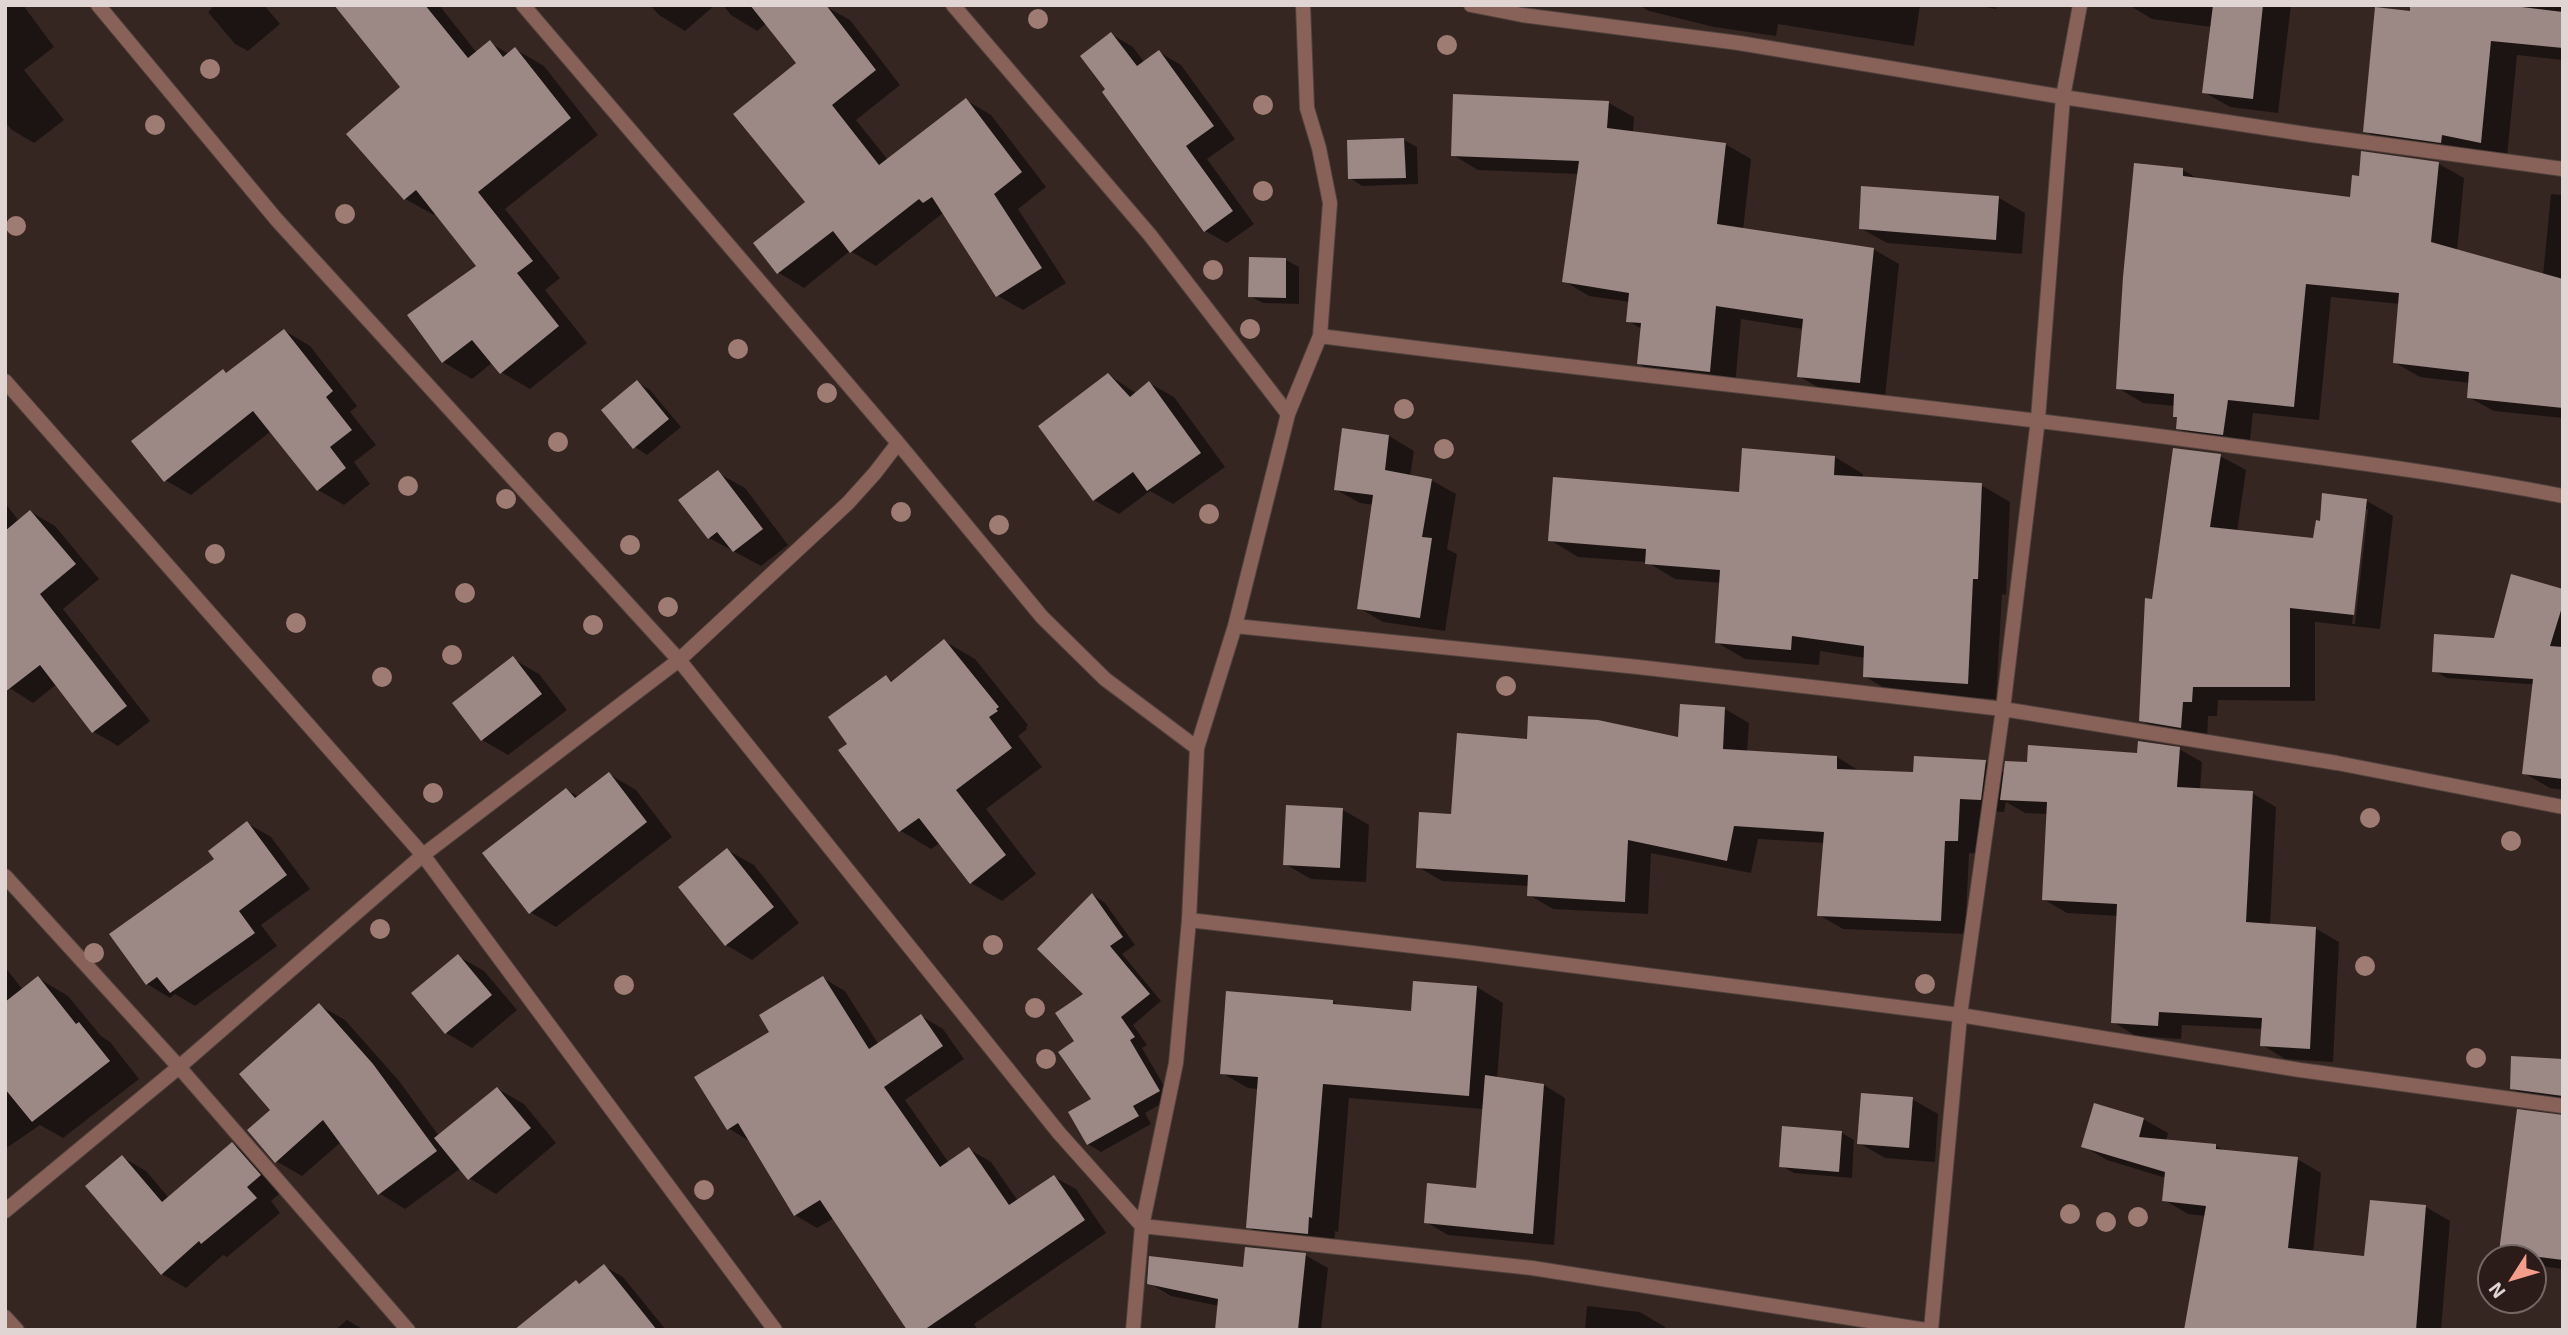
<!DOCTYPE html>
<html>
<head>
<meta charset="utf-8">
<style>
  body { margin:0 }
  #map { position:relative; width:2568px; height:1335px; overflow:hidden; background:#362622; font-family:"Exo 2",sans-serif }
  canvas { display:block }
  .frame { position:absolute; inset:0; border:7px solid #e0d5d3; pointer-events:none }
  .north { position:absolute; left:2477px; top:1244px; width:70px; height:70px; box-sizing:border-box; background:#2c1c19; border:2px solid #746663; border-radius:50%; rotate:233deg; font-size:19px; font-weight:700; line-height:28px; text-align:center; color:#e0d5d3 }
  .north::after { content:''; display:block; margin:auto; width:24px; height:32px; background:#f49d8b; clip-path:polygon(50% 0,100% 100%,50% 72%,0 100%) }
</style>
</head>
<body>
<div id="map">
<canvas width="2568" height="1335"></canvas>
<div class="frame"></div>
<div class="north">N</div>
</div>
<script>
const c = document.querySelector('canvas').getContext('2d');
c.lineJoin = 'round';
function fill(path, color) { c.fillStyle = color; c.fill(path, 'evenodd'); }
function trace(path, color, width, dash) { c.strokeStyle = color; c.lineWidth = width; c.lineCap = dash ? 'butt' : 'round'; c.setLineDash(dash || []); c.stroke(path); }
const shadow = new Path2D(`
  M5 5H23L54 47 24 70 64 120 34 143 12 130 5 122Z
  M215 5H264L280 24 248 51 235 44 208 12Z
  M360 5H439L477 53 490 43 509 54 515 49 544 66 598 135 505 209 560 278 545 290 587 343 530 389 501 372 493 362 472 379 443 362 479 267 436 213 434 215 405 199 402 88Z
  M650 5H715L685 31 659 15Z
  M723 5H789L757 31 731 15Z
  M1639 5H1920L1914 46 1778 24 1776 36 1714 27 1649 11Z
  M1975 5H1997L1996 9Z
  M2129 5H2291L2278 113 2230 107 2204 92 2212 27 2152 19Z
  M2440 5H2563V60L2517 55 2507 157 2391 146 2365 131 2439 15Z
  M825 6 850 20 900 85 856 120 888 160 966 100 991 115 1046 187 1018 209 1066 283 1023 310 998 296 943 213 876 266 850 251 804 288 779 273 755 243 807 202 798 63Z
  M1111 34 1133 47 1145 63 1159 52 1181 65 1235 139 1207 159 1254 224 1227 243 1205 231 1108 90Z
  M1455 96 1609 103 1634 117 1633 133 1725 144 1751 159 1743 230 1873 249 1899 264 1885 397 1824 391 1799 376 1803 329 1741 319 1735 386 1665 378 1639 364 1642 329 1628 321 1630 302 1589 296 1564 281 1579 174 1478 170 1453 155Z
  M1404 140 1417 147 1418 184 1362 186 1350 178Z
  M2439 164 2464 178 2457 251 2543 275 2551 194 2563 195V418L2494 411 2468 397 2470 383 2420 377 2394 362 2400 304 2331 297 2319 420 2253 413 2249 448 2203 442 2178 428 2179 419 2175 416V406L2143 403 2118 388 2183 170 2200 180 2352 199Z
  M1999 198 2025 213 2022 254 1887 243 1860 228Z
  M1286 260 1299 267V304L1263 303 1250 296Z
  M285 331 310 346 357 406 350 412 376 445 354 462 370 484 344 505 318 490 271 431 191 495 165 480 223 371 228 374Z
  M1109 375 1137 394 1149 383 1174 397 1225 467 1173 504 1150 491 1119 514 1094 500Z
  M637 382 650 390 681 427 647 455 635 447Z
  M1389 436 1414 451 1410 476 1431 480 1456 494 1447 549 1457 554 1445 631 1383 622 1359 608 1374 505 1360 503 1335 489Z
  M2220 456 2246 470 2237 532 2315 540 2321 522 2324 495 2367 501 2393 516 2380 629 2315 622V701L2218 700 2217 716H2208L2207 742 2167 735 2141 720 2154 600ZM2365 509H2368L2355 624H2352Z
  M1835 457 1863 474V478L1981 485 2010 502 2006 595 2002 594 1996 699 1893 693 1864 676 1865 658 1820 651 1819 665 1745 659 1716 642 1721 583 1675 579 1647 562 1578 557 1550 540 1741 493Z
  M718 473 745 488 788 545 761 566 709 538Z
  M5 503 19 521 31 512 55 526 99 579 63 609 150 721 118 746 94 732 57 684 33 703 5 685Z
  M2563 591V654L2554 686 2447 678 2434 671 2495 640Z
  M944 641 975 659 1028 725 1026 727 1027 729 1018 736 1042 767 986 809 1036 874 1002 901 971 883 940 843 931 849 901 831 849 744 886 677 894 682Z
  M513 659 539 674 567 710 508 755 482 740Z
  M2563 696V790L2550 788 2524 773Z
  M1725 709 1749 723 1747 752 1837 757 1861 772 1915 774 1986 762 2005 773 2028 764 2139 755 2179 749 2202 762 2200 790 2252 793 2276 807 2270 926 2315 928 2339 942 2333 1062 2285 1059 2262 1045 2263 1029 2182 1025 2181 1039 2136 1036 2113 1022 2118 916 2067 913 2043 899 2048 814 2025 813 2006 802 2004 812 1984 811 1982 854 1969 853 1965 934 1843 929 1819 915 1825 843 1758 839 1751 873 1651 853 1648 914 1553 909 1529 895V886L1442 881 1418 867 1452 816 1528 741 1680 740Z
  M609 774 636 790 672 837 556 927 530 912 567 790 579 797Z
  M1343 810 1369 825 1366 882 1311 879 1285 864Z
  M247 823 271 837 310 889 261 925 277 946 195 1006 175 994 170 998 147 984 217 859Z
  M727 850 754 865 799 923 752 960 726 945Z
  M1093 895 1105 903 1135 945 1122 954 1161 1001 1133 1025 1147 1045 1142 1048 1171 1098 1145 1113 1151 1124 1101 1152 1088 1144 1094 1099 1077 1042 1086 994Z
  M458 956 484 971 517 1010 472 1048 446 1033Z
  M5 967 23 990 38 978 68 996 101 1036 110 1042 139 1079 63 1138 40 1125 5 1149Z
  M823 978 845 991 879 1045 921 1016 943 1029 964 1059 905 1100 949 1163 969 1149 991 1162 1018 1201 1054 1177 1076 1189 1106 1233 974 1324 978 1330H910L834 1218 817 1228 795 1215 751 1142 728 1128 771 1032Z
  M1477 987 1503 1003 1497 1079 1544 1085 1565 1098 1554 1245 1448 1235 1426 1222 1478 1190 1484 1109 1349 1098 1338 1232 1335 1231 1334 1248 1274 1242 1248 1227 1258 1089 1248 1088 1222 1073 1333 1002 1341 1006 1412 1013Z
  M319 1005 345 1020 399 1081 439 1136 498 1089 524 1104 556 1143 496 1194 469 1178 461 1168 405 1209 379 1193 341 1142 302 1176 276 1161 273 1110Z
  M2563 1061V1105L2534 1101 2511 1088Z
  M1912 1099 1938 1114 1935 1162 1885 1158 1859 1143Z
  M2143 1119 2168 1133 2166 1141 2216 1146 2227 1152 2297 1159 2321 1173 2313 1253 2365 1258 2426 1207 2450 1221 2441 1330H2185L2206 1216 2188 1214 2164 1200 2166 1178 2107 1160 2083 1146Z
  M1842 1133 1854 1140 1852 1178 1794 1173 1781 1166Z
  M232 1144 256 1158 284 1190 271 1201 280 1213 227 1257 223 1255 186 1288 162 1274 122 1157 146 1171 169 1198Z
  M2500 1251 2559 1258 2563 1260V1269L2533 1265V1258H2513Z
  M1305 1255 1328 1268 1321 1330H1217L1219 1306 1171 1296 1149 1283 1245 1269Z
  M604 1266 623 1277 666 1330H552L576 1282 580 1285Z
  M1587 1306 1640 1312 1665 1327V1330H1585Z
  M347 1320 364 1330H335Z`);
const building = new Path2D(`
  M334 5H425L468 58 490 40 503 57 515 47 571 118 478 192 533 261 517 273 559 326 500 374 472 340 442 363 407 315 476 266 416 190 404 200 346 134 400 87Z
  M750 5H826L876 70 832 105 879 165 966 98 1022 172 994 194 1042 268 996 297 932 197 923 203 919 199 850 253 833 231 777 274 753 243 805 202 733 114 796 63Z
  M2213 5H2263L2253 99 2202 93Z
  M2410 5H2505L2563 12V48L2491 41 2481 143 2442 135 2441 143 2363 132 2375 7 2410 11Z
  M1111 32 1137 66 1159 50 1214 126 1186 146 1233 211 1204 232 1102 92 1105 89 1080 56Z
  M1453 94 1609 101 1607 128 1726 143 1717 224 1874 248 1860 383 1797 377 1803 319 1716 306 1710 372 1637 364 1641 323 1626 322 1629 293 1562 282 1579 161 1451 156Z
  M1404 138 1406 178 1348 179 1347 140Z
  M2361 151 2439 162 2431 242 2563 279V408L2467 398 2469 372 2393 363 2399 293 2306 284 2294 407 2228 400 2223 435 2176 429 2177 417H2173L2174 394 2116 389 2123 277 2134 163 2183 168V176L2350 197 2352 175 2359 176Z
  M1861 186 1999 196 1996 240 1859 229Z
  M1249 257 1286 258V298L1248 297Z
  M284 329 333 391 326 397 352 430 330 447 346 468 317 491 253 411 164 482 131 441 223 369 226 373Z
  M1108 373 1130 397 1149 381 1201 453 1147 491 1133 472 1093 501 1038 426Z
  M637 380 669 419 633 449 601 410Z
  M1342 428 1389 435 1385 470 1432 479 1422 537 1432 538 1420 618 1357 609 1373 495 1334 490Z
  M1742 448 1835 456 1834 475 1982 483 1978 579H1973L1968 684 1863 677 1864 646 1792 636 1791 650 1715 643 1720 570 1645 564 1646 549 1548 541 1553 477 1739 492Z
  M2173 448 2221 454 2210 527 2313 538 2316 520 2320 521 2322 493 2367 499 2354 615 2290 608V687H2193L2192 702H2183L2181 728 2139 721 2145 598 2152 599Z
  M718 470 763 529 733 552 717 532 708 539 678 500Z
  M30 510 76 564 40 594 127 706 92 733 40 665 5 692V531Z
  M2511 574 2563 589V604L2550 646 2563 647V779L2522 774 2533 679 2432 672 2434 634 2494 638Z
  M944 639 999 707 996 709 998 711 989 717 1012 748 956 790 1006 855 970 884 919 818 899 832 838 750 847 744 828 717 886 675 891 682Z
  M513 656 542 694 481 741 452 703Z
  M1680 704 1725 707 1723 749 1837 756V769L1913 772 1914 756 1986 760 1981 800 1960 799 1958 841H1945L1941 921 1817 916 1824 832 1734 826 1727 861 1628 840 1625 902 1527 896 1528 875 1416 868 1419 812 1451 814 1457 733 1527 739 1528 716 1598 720 1678 737Z
  M2138 741 2180 747 2177 787 2253 791 2246 922 2316 927 2310 1049 2260 1046 2262 1018 2159 1012 2158 1026 2111 1023 2117 904 2042 900 2047 802 2000 800 2005 761 2027 762 2028 745 2137 753Z
  M609 772 647 822 529 914 482 853 566 788 575 798Z
  M1286 805 1343 808 1340 868 1283 865Z
  M247 821 287 875 239 911 255 933 170 993 157 977 146 985 109 934 214 859 208 851Z
  M727 848 774 907 725 946 678 887Z
  M1092 893 1123 937 1110 946 1150 994 1121 1017 1135 1037 1130 1040 1160 1091 1133 1106 1139 1116 1087 1145 1068 1112 1091 1099 1058 1052 1074 1041 1055 1013 1083 994 1037 949Z
  M458 954 492 995 445 1034 411 993Z
  M38 976 76 1024 79 1022 110 1061 32 1122 5 1089V1002Z
  M823 976 869 1049 921 1014 943 1046 884 1087 940 1167 969 1147 1009 1205 1054 1175 1085 1220 924 1330H907L820 1200 794 1216 738 1123 727 1130 694 1077 769 1032 759 1015Z
  M1413 981 1477 986 1469 1096 1323 1084 1312 1218 1309 1217 1308 1234 1246 1228 1258 1077 1220 1074 1226 991 1333 1000V1004L1411 1011Z
  M319 1003 373 1064 437 1151 378 1195 323 1120 275 1163 247 1130 270 1110 239 1074Z
  M2511 1056 2563 1059V1096L2510 1089Z
  M1485 1075 1544 1084 1533 1234 1424 1223 1427 1183 1476 1188Z
  M497 1087 531 1128 468 1180 434 1138Z
  M1861 1093 1913 1097 1909 1148 1857 1144Z
  M2094 1103 2144 1118 2139 1137 2216 1144V1149L2298 1157 2288 1248 2364 1256 2370 1200 2426 1205 2416 1330H2184L2206 1206 2162 1201 2165 1172 2081 1147Z
  M2517 1109 2563 1115V1260L2499 1252Z
  M1782 1126 1842 1131 1839 1172 1779 1167Z
  M232 1142 261 1175 247 1187 257 1198 201 1244 199 1241 161 1275 85 1186 122 1155 162 1202Z
  M1245 1247 1306 1253 1298 1330H1215L1218 1299 1147 1284 1149 1256 1243 1267Z
  M604 1264 657 1330H514L576 1280 579 1284Z`);
const minor = new Path2D(`
  M98 5 276 219 679 660 1059 1133 1142 1226 1532 1268 1926 1330
  M523 5 898 443 1042 617 1105 679 1197 748
  M953 5 1150 235 1288 414
  M1471 5 1522 15 1739 43 2063 97 2312 135 2563 169
  M1320 336C1622 375 1925 404 2227 445 2339 460 2451 474 2563 496
  M5 381 423 855 775 1330
  M1235 626 1638 667 2003 709 2337 763 2563 807
  M5 876 179 1067 408 1330
  M1189 920 1465 952 1960 1015 2300 1070 2563 1106
  M5 1211 179 1067 423 855 679 660 848 503 875 473 898 443
  M5 1317 17 1330
  M1133 1330 1142 1226 1176 1063 1189 920 1197 748 1235 626 1288 414 1320 336 1330 203 1319 148 1307 108 1303 5
  M1931 1330 1960 1015 2003 709 2038 419 2063 97 2080 5`);
const trees = [
  [1038,19],
  [1447,45],
  [210,69],
  [1263,105],
  [155,125],
  [1263,191],
  [345,214],
  [16,226],
  [1213,270],
  [1250,329],
  [738,349],
  [827,393],
  [1404,409],
  [558,442],
  [1444,449],
  [408,486],
  [506,499],
  [901,512],
  [1209,514],
  [999,525],
  [630,545],
  [215,554],
  [465,593],
  [668,607],
  [296,623],
  [593,625],
  [452,655],
  [382,677],
  [1506,686],
  [433,793],
  [2370,818],
  [2511,841],
  [380,929],
  [993,945],
  [94,953],
  [2365,966],
  [1925,984],
  [624,985],
  [1035,1008],
  [2476,1058],
  [1046,1059],
  [704,1190],
  [2070,1214],
  [2138,1217],
  [2106,1222]
];
fill(shadow, '#0007');
fill(building, '#9c8884');
trace(minor, '#51423e', 16);
trace(minor, '#886259', 14);
c.fillStyle = '#9e7c74';
for (const [x, y] of trees) { c.beginPath(); c.arc(x, y, 10, 0, 2 * Math.PI); c.fill(); }
</script>
</body>
</html>
